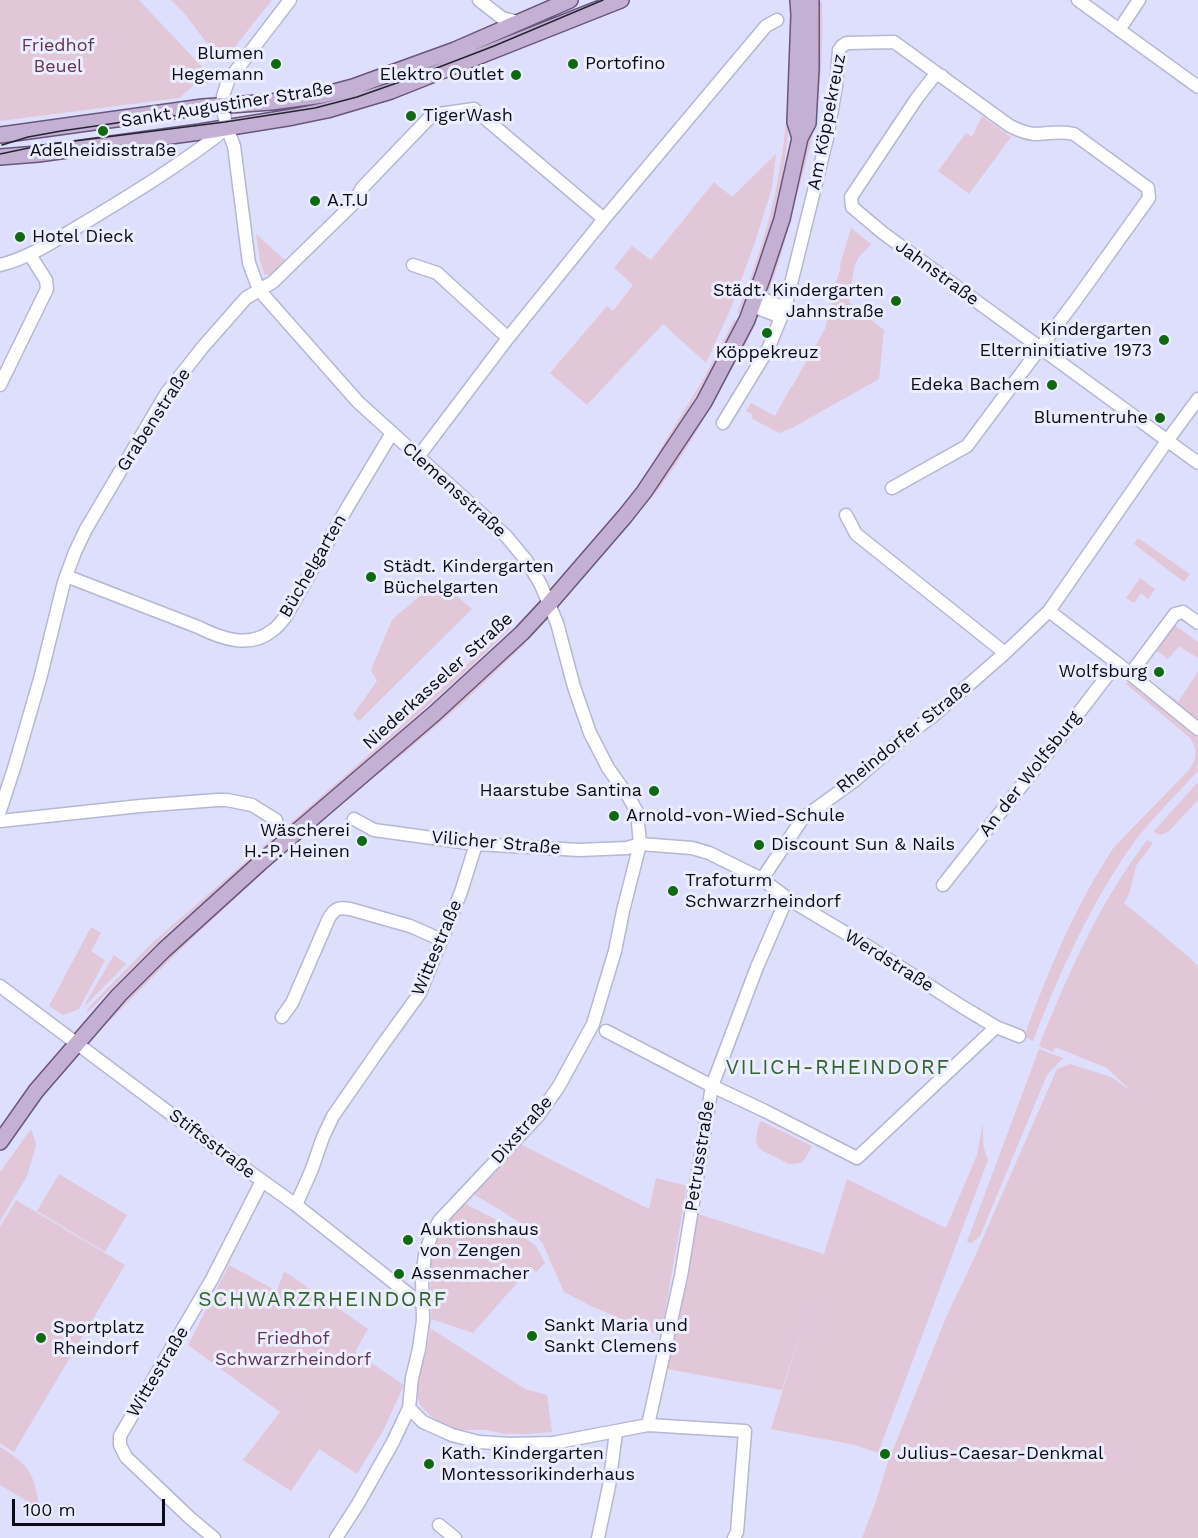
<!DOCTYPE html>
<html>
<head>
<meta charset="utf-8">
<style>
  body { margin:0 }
  #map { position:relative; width:1198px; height:1538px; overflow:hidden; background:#dddffc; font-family:"Work Sans",sans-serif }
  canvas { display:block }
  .scale { position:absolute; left:12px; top:1499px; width:153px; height:27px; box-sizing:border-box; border:3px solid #0b0c15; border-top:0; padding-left:8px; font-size:18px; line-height:21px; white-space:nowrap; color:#0b0c15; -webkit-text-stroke:4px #ecedff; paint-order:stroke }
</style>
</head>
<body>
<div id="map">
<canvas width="1198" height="1538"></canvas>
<div class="scale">100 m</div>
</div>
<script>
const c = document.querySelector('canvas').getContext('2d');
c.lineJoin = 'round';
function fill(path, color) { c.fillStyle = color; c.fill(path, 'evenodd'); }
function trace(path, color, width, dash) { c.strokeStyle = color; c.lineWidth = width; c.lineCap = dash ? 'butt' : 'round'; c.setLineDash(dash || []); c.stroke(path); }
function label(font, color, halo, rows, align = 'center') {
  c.font = font + ' "Work Sans",sans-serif'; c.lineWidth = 6; c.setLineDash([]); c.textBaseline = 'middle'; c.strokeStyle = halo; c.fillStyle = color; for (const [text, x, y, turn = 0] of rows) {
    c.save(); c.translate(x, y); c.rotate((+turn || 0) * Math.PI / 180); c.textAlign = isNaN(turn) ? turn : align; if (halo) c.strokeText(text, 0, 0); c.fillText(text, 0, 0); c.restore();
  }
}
const green = new Path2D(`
  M0 0H139L203 68 200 80 179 98 0 121Z
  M171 0H272L222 63 184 13Z
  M819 2H822C823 43 822 85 814 125 809 154 801 181 793 209 786 238 779 265 768 293V287L781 248 812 122 817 79 819 47Z
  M790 82C791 135 783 190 766 240 759 265 749 289 739 313H737C757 264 773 213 781 161 786 135 786 108 790 82Z
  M982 116 1011 137 969 194 938 171 966 133 972 137Z
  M776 154 772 188 755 242 731 308 706 363 663 324 587 405 550 373 607 306 613 311 633 285 614 268 632 246 651 260 714 182 732 197Z
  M851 228 871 244 858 258 854 268 849 302 884 330 879 379 794 427 779 433 751 418 753 415 746 411 751 403 775 416 791 387H792L808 358H809L825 329 833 298 832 297 841 266 840 265Z
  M256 234 286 261 271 276 264 274 260 260Z
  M734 320 736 321C714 368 688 411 659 455L658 453 704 378Z
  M752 326 754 327C746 344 737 360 728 376 706 416 683 457 655 494H653C689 440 724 384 752 326Z
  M1138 538 1190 574 1184 582 1134 544Z
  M1140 578 1155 589 1148 599 1141 593 1134 603 1126 598Z
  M438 580 472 609 359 721 353 715 377 681 371 670 392 620Z
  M1173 624 1198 642V658L1179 646 1168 659 1157 651 1156 648Z
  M509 626 511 628 461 676 344 780 164 936 87 1013V1010L91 1005 153 942 363 760Z
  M525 641V644L465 701 407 751 331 812 278 859 188 942 104 1026V1023L159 966 240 888 459 702Z
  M1198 672V724L1167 700 1170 695 1178 702Z
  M1130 678 1198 732V766L1194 768 1198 767V771C1173 798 1146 824 1125 855 1087 912 1058 976 1033 1041L1024 1037C1049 969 1074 908 1114 847L1189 770C1197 758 1198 751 1190 738L1126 684Z
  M1198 782V800L1169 831 1162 835 1157 834 1154 831Z
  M1147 840 1153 843 1136 866 1129 894 1124 903 1189 957 1198 967V1538H862L876 1501 888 1462 947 1315 972 1263 1057 1069 1070 1064 1111 1077 1131 1091 1107 1068 1055 1047 1053 1052 1039 1046C1068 974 1099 903 1147 840Z
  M91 927 101 933 91 951 105 960 79 1009 63 1015 49 1006Z
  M114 955 126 964 85 1006 86 1002Z
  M1039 1049 1063 1058 1047 1075 980 1236 972 1243 967 1242Z
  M761 1121 812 1146 805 1159 800 1163 793 1164H789L763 1151 758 1147 756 1141 758 1127Z
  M983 1122C983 1135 982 1148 988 1160L878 1453 855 1445 771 1429 810 1300 782 1390 667 1369 695 1213 824 1254 847 1179 946 1228 977 1155Z
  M31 1129 35 1140 36 1146 27 1176 0 1221V1172Z
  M520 1144 649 1209 656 1178 687 1186 661 1336 591 1306 564 1292 542 1242 533 1232 502 1211 473 1194Z
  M59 1174 127 1215 105 1252 37 1211Z
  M16 1200 125 1265 14 1452 0 1443V1227Z
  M464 1203 510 1227 536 1246 545 1263 536 1272 531 1267 473 1333 431 1319 432 1305 429 1258 437 1235 445 1222Z
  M229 1265 277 1291 284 1271 368 1329 355 1352 404 1385 384 1429 357 1474 319 1449 291 1491 243 1460 280 1412 188 1345Z
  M430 1328 525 1389 547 1395 552 1432 529 1434H504L487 1430H459L448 1427 431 1416 420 1405 417 1395 419 1377 427 1349Z
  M0 1447C32 1467 33 1473 40 1509L0 1485Z`);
const minor = new Path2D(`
  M290 0 228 81 223 96 222 106 227 128 234 146 249 263 259 290 358 402 506 536 526 560 540 583 557 623 574 687 590 733 608 768 628 796 637 812 640 844 623 911 615 951 593 1024 559 1086 538 1116 440 1220 432 1233 425 1255 422 1279 423 1320 419 1349 412 1378 409 1408 393 1442 358 1504 336 1538
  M479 0 502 18 518 22
  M1078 0 1198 87
  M1119 30 1139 0
  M942 76 935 75 917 98 851 197 852 207 883 233 1198 463
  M0 265C32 257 58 238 86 222 134 193 183 163 227 128
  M413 265 437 273 508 338
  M756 296 785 308
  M752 306 781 317
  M0 385 47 289 46 280 30 255
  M723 423 768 349 785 308 827 138 836 86 839 50 842 46 847 43 894 42 1010 126C1018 130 1025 133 1034 134 1049 134 1059 130 1074 134L1148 188 1149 198 1078 297 967 446 892 488
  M418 457 508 338 604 219 766 26 777 20
  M846 515 856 534 1005 653
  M66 576 198 627C222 639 250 649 273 630 278 627 282 621 286 616L347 508 392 433
  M1049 611 1117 663 1198 729
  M1131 673 1175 614 1183 612 1198 623
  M0 811 15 765 40 679 64 582 75 552 86 529 166 394 202 348 246 298 273 282 354 203 362 188 432 115 474 109 604 219
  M354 819 374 830 476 844 579 850 627 848 640 844 692 848 709 853 762 879 787 898 869 947 961 1006 996 1027 1019 1036
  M0 821 140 806 217 800H227L252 805 276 820
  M762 879 803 818 854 781 903 738 933 716 1005 653 1049 611 1167 441 1198 399
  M943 885 1061 736 1117 663
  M0 986 215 1147 296 1205 416 1300 423 1303
  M282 1017 292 1003 329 918C335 908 339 907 350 909L410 926 442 940
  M606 1031 712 1086 765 1111 857 1158 996 1027
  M296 1205 312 1169 323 1137 333 1116 381 1047 420 993 461 892 476 844
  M409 1408 423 1422 452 1435 479 1442 510 1444 553 1443 648 1425 745 1431 737 1532 734 1538
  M648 1425 681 1276 712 1086 757 967 787 898
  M439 1525 455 1538
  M214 1538 190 1518 126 1457 120 1445V1436L212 1279 262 1181
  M598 1538 609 1486 616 1432`);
const major = new Path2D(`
  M798 0 799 15 795 122 800 138
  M0 135 203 107 271 102 323 95 353 87 455 50 570 0
  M0 157 38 154 200 132 293 117 327 110 391 91 621 0
  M0 1142 36 1091 119 995 164 950 260 863 435 713 522 633 549 604 625 516 644 492 704 402 747 320 763 276 782 219 800 138 808 123 811 68V0`);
const tram = new Path2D(`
  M2 145 28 137 61 131 158 117 231 112
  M0 154 43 145 225 122 315 108 357 97 408 79 494 46 603 0`);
const markers = [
  [276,64,6,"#0f6910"],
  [573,64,6,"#0f6910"],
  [516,75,6,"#0f6910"],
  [411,116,6,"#0f6910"],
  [103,131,6,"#0f6910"],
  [315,201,6,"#0f6910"],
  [20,237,6,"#0f6910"],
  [896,301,6,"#0f6910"],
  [767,333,6,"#0f6910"],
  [1164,340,6,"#0f6910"],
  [1052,385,6,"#0f6910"],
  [1160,418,6,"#0f6910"],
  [371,577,6,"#0f6910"],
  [1159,672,6,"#0f6910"],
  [654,791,6,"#0f6910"],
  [614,816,6,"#0f6910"],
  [362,841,6,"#0f6910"],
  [759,845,6,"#0f6910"],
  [673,891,6,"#0f6910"],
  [408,1240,6,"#0f6910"],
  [399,1274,6,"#0f6910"],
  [532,1336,6,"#0f6910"],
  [41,1338,6,"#0f6910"],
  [885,1454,6,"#0f6910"],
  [429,1464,6,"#0f6910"]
];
const parkNames = [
  ["Friedhof",58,46],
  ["Beuel",58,67],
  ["Friedhof",293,1339],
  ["Schwarzrheindorf",293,1360]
];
const poiNames = [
  ["Blumen",264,54,"right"],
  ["Hegemann",264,75,"right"],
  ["Portofino",585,64],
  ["Elektro Outlet",504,75,"right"],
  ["TigerWash",423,116],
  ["Adelheidisstraße",103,151,"center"],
  ["A.T.U",327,201],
  ["Hotel Dieck",32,237],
  ["Städt. Kindergarten",884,291,"right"],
  ["Jahnstraße",884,312,"right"],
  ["Kindergarten",1152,330,"right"],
  ["Elterninitiative 1973",1152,351,"right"],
  ["Köppekreuz",767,353,"center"],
  ["Edeka Bachem",1040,385,"right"],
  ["Blumentruhe",1148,418,"right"],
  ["Städt. Kindergarten",383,567],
  ["Büchelgarten",383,588],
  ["Wolfsburg",1147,672,"right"],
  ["Haarstube Santina",642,791,"right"],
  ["Arnold-von-Wied-Schule",626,816],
  ["Wäscherei",350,831,"right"],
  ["H.-P. Heinen",350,852,"right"],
  ["Discount Sun & Nails",771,845],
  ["Trafoturm",685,881],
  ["Schwarzrheindorf",685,902],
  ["Auktionshaus",420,1230],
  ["von Zengen",420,1251],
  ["Assenmacher",411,1274],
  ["Sankt Maria und",544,1326],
  ["Sankt Clemens",544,1347],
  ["Sportplatz",53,1328],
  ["Rheindorf",53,1349],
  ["Kath. Kindergarten",441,1454],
  ["Montessorikinderhaus",441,1475],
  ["Julius-Caesar-Denkmal",897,1454]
];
const streetNames = [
  ["Sankt Augustiner Straße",227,105,-9],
  ["Am Köppekreuz",827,122,-79],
  ["Jahnstraße",937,273,36],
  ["Grabenstraße",154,420,-57],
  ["Clemensstraße",454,490,42],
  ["Büchelgarten",313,566,-60],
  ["Niederkasseler Straße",438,681,-42],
  ["Rheindorfer Straße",904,737,-39],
  ["An der Wolfsburg",1030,774,-52],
  ["Vilicher Straße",496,843,5],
  ["Wittestraße",437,948,-67],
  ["Werdstraße",889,961,32],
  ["Dixstraße",522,1130,-49],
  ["Stiftsstraße",212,1144,37],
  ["Petrusstraße",700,1156,-81],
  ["Wittestraße",158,1372,-59]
];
const quarterNames = [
  ["VILICH-RHEINDORF",838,1068],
  ["SCHWARZRHEINDORF",323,1300]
];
fill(green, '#e2c7d9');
trace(minor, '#b5b7d3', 15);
trace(major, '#69557d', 18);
trace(minor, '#fff', 12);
trace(major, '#c4b0d3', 15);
trace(tram, '#242531', 1.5);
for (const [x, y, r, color] of markers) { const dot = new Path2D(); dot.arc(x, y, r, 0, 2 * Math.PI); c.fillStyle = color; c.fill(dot); trace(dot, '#ecedff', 2); }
label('18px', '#603454', '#ecedff', parkNames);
label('18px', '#0b0c15', '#ecedff', poiNames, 'left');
label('18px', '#0b0c15', '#ecedff', streetNames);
c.letterSpacing = '1.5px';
label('21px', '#31642e', '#ecedff', quarterNames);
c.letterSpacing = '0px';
</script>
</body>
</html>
